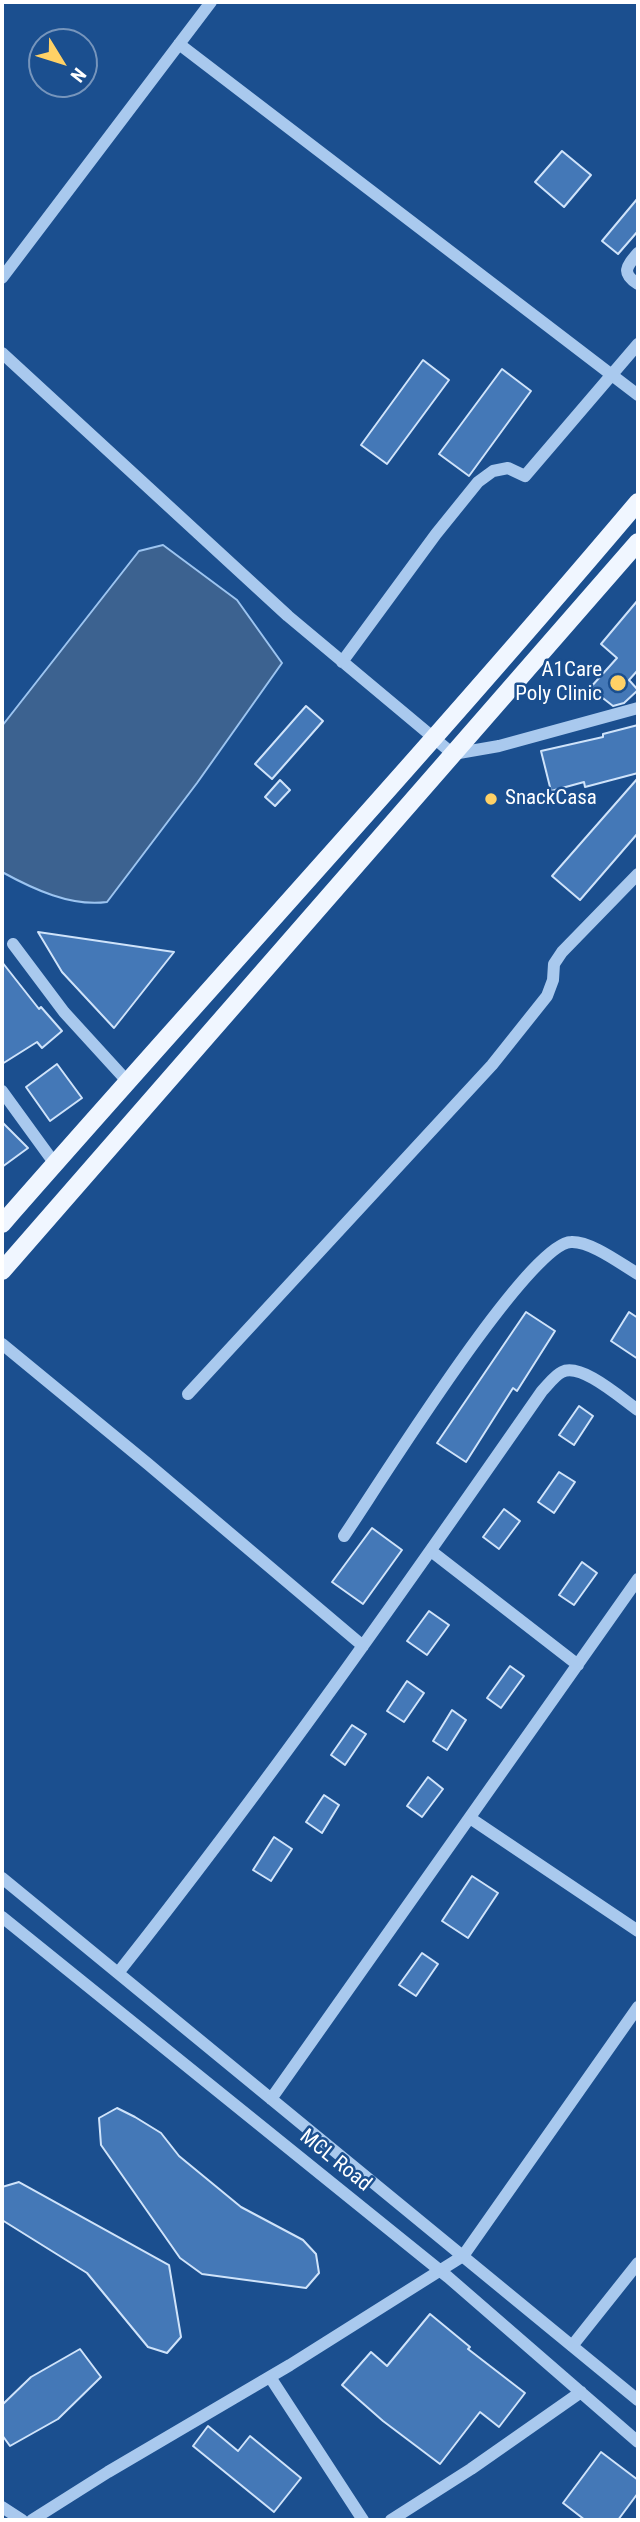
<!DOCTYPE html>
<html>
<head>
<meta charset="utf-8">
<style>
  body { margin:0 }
  #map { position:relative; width:640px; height:2522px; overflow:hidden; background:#1b4f8f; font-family:"Roboto Condensed",sans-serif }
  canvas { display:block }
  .frame { position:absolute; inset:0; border:4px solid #fff; pointer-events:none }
  .north { position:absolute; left:28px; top:28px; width:70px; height:70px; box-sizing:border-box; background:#1b4f8f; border:2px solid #7695bc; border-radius:50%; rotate:128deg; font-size:19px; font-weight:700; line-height:28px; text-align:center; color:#fff }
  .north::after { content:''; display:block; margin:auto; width:24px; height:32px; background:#ffd166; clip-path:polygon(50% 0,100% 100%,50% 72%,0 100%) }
</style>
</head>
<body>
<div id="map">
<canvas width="640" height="2522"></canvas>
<div class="frame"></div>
<div class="north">N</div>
</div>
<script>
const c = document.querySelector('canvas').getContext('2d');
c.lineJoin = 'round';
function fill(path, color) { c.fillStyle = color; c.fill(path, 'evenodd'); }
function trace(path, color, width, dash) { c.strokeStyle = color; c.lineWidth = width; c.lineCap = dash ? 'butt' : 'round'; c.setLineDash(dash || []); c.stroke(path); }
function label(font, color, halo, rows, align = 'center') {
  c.font = font + ' "Roboto Condensed",sans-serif'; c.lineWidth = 5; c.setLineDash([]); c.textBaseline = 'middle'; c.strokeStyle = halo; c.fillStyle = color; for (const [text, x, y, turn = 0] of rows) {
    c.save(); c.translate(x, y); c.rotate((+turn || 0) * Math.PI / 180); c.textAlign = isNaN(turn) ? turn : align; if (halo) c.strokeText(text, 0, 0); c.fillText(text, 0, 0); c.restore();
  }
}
const water = new Path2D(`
  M163 545 237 600 282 663 197 783 107 902C71 907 33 889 2 872V726L139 551Z`);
const building = new Path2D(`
  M562 151 591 175 564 207 535 182Z
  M638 198V231L618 254 602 241Z
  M423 360 449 380 387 464 361 445Z
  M502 369 531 391 469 476 439 454Z
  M638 600V670L629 680 638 690 624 703 613 706 590 688 617 658 601 644Z
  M306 706 323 721 272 779 255 764Z
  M638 725V773L585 787 584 782 551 791 541 751 603 737V734Z
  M638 778V833L580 900 552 876Z
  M280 780 290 790 275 806 265 797Z
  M38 932 174 952 114 1028 62 972Z
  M2 962 39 1009 41 1007 62 1031 42 1048 37 1042 2 1064Z
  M57 1064 82 1098 50 1121 26 1087Z
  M2 1122 28 1148 2 1167Z
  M526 1312 555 1331 517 1391 513 1388 466 1462 437 1443Z
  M629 1312 638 1318V1359L611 1341Z
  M579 1406 593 1416 574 1445 559 1435Z
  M559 1472 575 1482 554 1513 538 1502Z
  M504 1509 520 1521 499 1549 483 1537Z
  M372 1528 402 1550 363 1604 332 1582Z
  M582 1562 597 1573 574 1605 559 1595Z
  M429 1611 449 1625 427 1655 407 1641Z
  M510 1666 524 1676 501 1708 487 1698Z
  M407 1681 424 1693 404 1722 387 1711Z
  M452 1710 466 1720 447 1750 433 1741Z
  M352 1725 366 1734 345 1765 331 1755Z
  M428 1777 443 1789 422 1817 407 1806Z
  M324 1795 339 1805 322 1833 306 1822Z
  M274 1837 292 1849 271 1881 253 1870Z
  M472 1876 498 1893 468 1938 442 1921Z
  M422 1953 438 1964 416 1996 399 1985Z
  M117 2108 135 2117 161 2133 179 2156 241 2207 303 2240 316 2254 319 2273 306 2288 202 2274 180 2258 101 2145 99 2118Z
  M19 2182 169 2265 181 2337 167 2353 148 2347 87 2273 2 2220V2187Z
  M430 2314 470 2347 468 2349 525 2393 499 2427 480 2412 440 2464 383 2421 342 2385 371 2352 387 2366Z
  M80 2349 101 2377 58 2419 10 2446 2 2435V2405L31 2377Z
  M208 2426 238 2451 250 2436 301 2478 274 2512 193 2446Z
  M601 2452 638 2480V2493L618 2520H585L563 2503Z`);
const minor = new Path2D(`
  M179 44 638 395
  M638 253C626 267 621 273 638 284
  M2 278 211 2
  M2 353 288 616 453 754 499 746 638 708
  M342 662 436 534 478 482 493 471 508 468 525 476 638 344
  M13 944 64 1012 127 1081
  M2 1091 55 1164
  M2 1344 148 1464 363 1646
  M188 1394 492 1065 547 996 553 980 554 964 562 952 638 874
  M344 1536C375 1491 528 1243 571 1242 591 1241 621 1264 638 1274
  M431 1551 578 1665
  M470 1818 638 1931
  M2 1878 638 2400
  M2 1917 448 2277 638 2442
  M118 1973C267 1785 405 1588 542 1391 548 1385 555 1375 562 1372 581 1362 622 1399 638 1410
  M271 2099 638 1579
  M572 2346 638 2263
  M270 2377 363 2520
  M2 2507 22 2520
  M32 2520 108 2472 290 2365 463 2256 638 2007
  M391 2520 471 2469 581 2392`);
const major = new Path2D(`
  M2 1224C213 983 431 747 638 502
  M2 1271 638 542`);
const markers = [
  [618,683,9,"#ffd166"],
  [491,799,7,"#ffd166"]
];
const poiNames = [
  ["A1Care",602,671],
  ["Poly Clinic",602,695],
  ["SnackCasa",505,799,"left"]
];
const streetNames = [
  ["MCL Road",335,2161,39]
];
fill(water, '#3c6290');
trace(water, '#9cc4f0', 2);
fill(building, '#4478b7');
trace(building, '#cfe3fa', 2);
trace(minor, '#a9c9ee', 12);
trace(major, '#f0f6ff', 18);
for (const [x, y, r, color] of markers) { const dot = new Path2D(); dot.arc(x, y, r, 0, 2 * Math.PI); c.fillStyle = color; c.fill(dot); trace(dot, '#1b4f8f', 2.5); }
label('21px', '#fff', '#1b4f8f', poiNames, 'right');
label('21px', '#fff', '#1b4f8f', streetNames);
</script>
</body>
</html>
